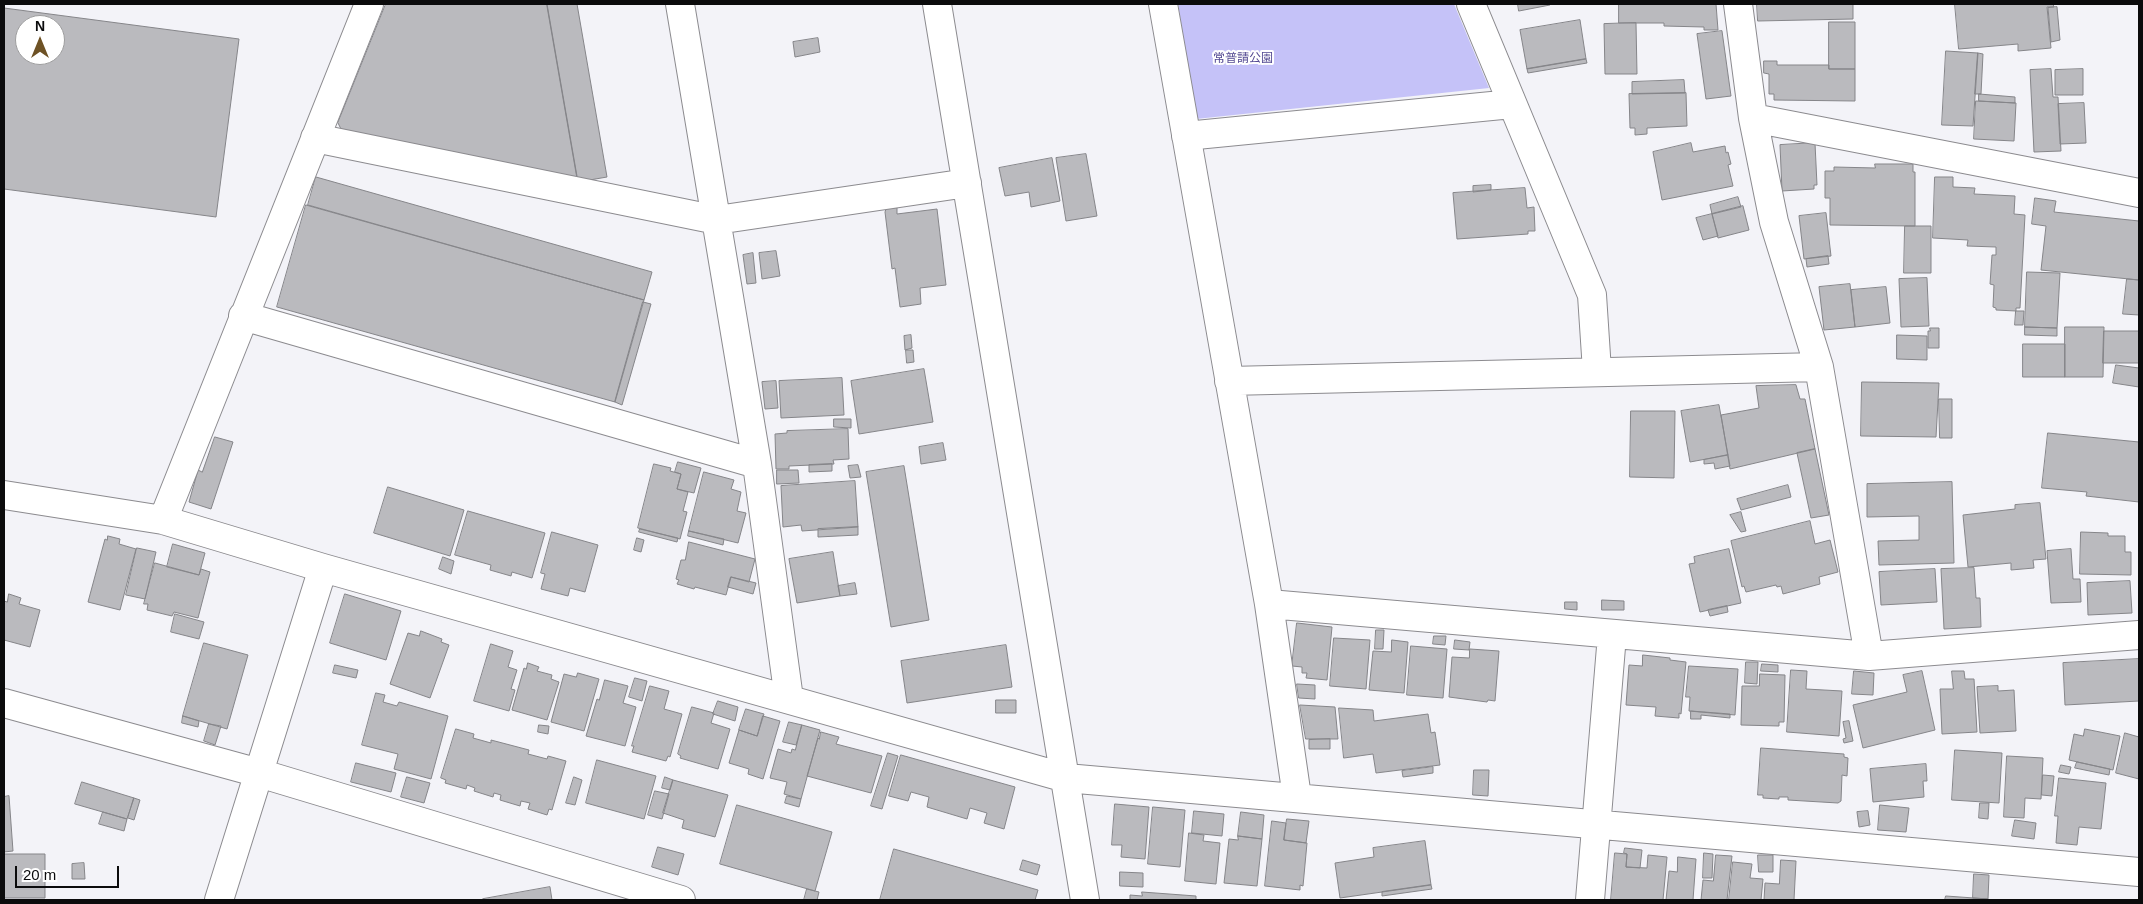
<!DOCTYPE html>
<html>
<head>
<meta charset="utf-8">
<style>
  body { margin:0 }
  #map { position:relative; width:2143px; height:904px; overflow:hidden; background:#f3f3f8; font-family:Helvetica,sans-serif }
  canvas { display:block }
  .frame { position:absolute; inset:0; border:5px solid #0b0b0c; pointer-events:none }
  .north { position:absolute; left:15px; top:15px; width:50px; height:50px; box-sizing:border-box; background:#fff; border:1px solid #9d9d9e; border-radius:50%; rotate:0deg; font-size:14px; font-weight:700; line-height:20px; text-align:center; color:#0b0b0c }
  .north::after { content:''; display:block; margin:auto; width:18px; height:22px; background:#6e5225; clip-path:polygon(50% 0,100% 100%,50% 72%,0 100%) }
  .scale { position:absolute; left:15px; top:866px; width:104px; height:22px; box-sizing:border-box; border:2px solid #0b0b0c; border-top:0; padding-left:6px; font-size:15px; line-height:18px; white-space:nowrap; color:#0b0b0c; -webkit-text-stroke:4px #fff; paint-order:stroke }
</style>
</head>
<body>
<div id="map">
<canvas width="2143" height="904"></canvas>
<div class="frame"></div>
<div class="north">N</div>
<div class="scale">20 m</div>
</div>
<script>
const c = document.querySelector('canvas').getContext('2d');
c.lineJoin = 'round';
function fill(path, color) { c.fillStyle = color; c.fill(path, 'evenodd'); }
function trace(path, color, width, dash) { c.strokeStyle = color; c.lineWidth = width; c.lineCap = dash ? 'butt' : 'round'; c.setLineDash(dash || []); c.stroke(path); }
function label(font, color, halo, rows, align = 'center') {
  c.font = font + ' Helvetica,"Noto Sans JP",sans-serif'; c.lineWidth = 4; c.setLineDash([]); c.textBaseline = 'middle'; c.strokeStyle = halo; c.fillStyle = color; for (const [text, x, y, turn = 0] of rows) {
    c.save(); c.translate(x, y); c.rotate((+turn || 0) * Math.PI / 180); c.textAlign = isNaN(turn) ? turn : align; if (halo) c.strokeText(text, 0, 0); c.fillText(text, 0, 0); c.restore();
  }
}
const green = new Path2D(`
  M1178 4H1454L1489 88 1196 119Z`);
const building = new Path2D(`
  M386 4H547L578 182 344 135 338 123Z
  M547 4H577L607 177 578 182Z
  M1518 4H1550V5L1519 11Z
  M1619 4H1716L1718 30H1704V27L1664 26V23H1619Z
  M1757 4H1853V19L1758 21Z
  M1955 4H2053L2054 7H2047L2051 48 2018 51V44L1959 49Z
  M2057 7 2060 40 2051 42 2048 8Z
  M4 8 239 39 216 217 4 189ZM25 25H55V55H25Z
  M1580 20 1586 59 1527 69 1520 30Z
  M1829 22H1855V69H1829Z
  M1636 23 1637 74H1605L1604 24Z
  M1722 31 1731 96 1706 99 1697 34Z
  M818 38 820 52 795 57 793 42Z
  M1946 51 1978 53 1973 126 1942 125Z
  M1978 53 1983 54 1981 94H1975Z
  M1586 59 1587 63 1528 73 1527 69Z
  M1764 61H1777V65H1829V69H1855V101L1774 100V94H1769V74L1764 73Z
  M2051 69 2053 97H2058L2061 151 2034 152 2030 70Z
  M2083 69V95H2055V70Z
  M1684 80 1685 93 1632 94V82Z
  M1686 93 1687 126 1647 128V134L1635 135V128H1630L1629 94Z
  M1979 94 2015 97V103L1979 101Z
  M1976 101 2016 103 2014 141 1974 139Z
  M2084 103 2086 143 2060 144 2058 104Z
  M1691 143 1693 152 1725 146 1726 153 1728 152 1731 164 1728 165 1733 186 1662 200 1653 152Z
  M1815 143 1817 185H1814V189L1782 191 1780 145Z
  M1086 154 1097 216 1066 221 1056 158Z
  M1052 158 1060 201 1031 207 1029 192 1005 196 999 168Z
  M1875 164H1913V172H1915V226L1830 225V198H1825V171H1834V167L1875 168Z
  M316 177 652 272 644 300 308 205Z
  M1935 177H1953V187L1975 188 1974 194 2015 196 2014 214 2025 215 2020 308H2016V311L1996 310V308L1993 307 1994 285 1990 284 1992 255H1996V247L1967 246 1968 240 1933 238Z
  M1491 185V190L1473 192V186Z
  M1525 188 1527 208 1534 207 1535 231H1528V234L1457 239 1453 193Z
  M1738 197 1741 207 1712 214 1710 205Z
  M2035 198 2056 201 2054 212 2139 221V280L2041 270 2046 226 2032 224Z
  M306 205 644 300 615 402 277 307Z
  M1743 206 1749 230 1718 238 1712 214Z
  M897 208V214L937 209 946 285 920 288 921 304 900 307 895 268 892 269 885 212 886 209Z
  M1826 213 1831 256 1804 259 1799 216Z
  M1712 214 1718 236 1703 240 1696 218Z
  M1905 226H1931V273H1904Z
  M776 251 780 276 762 279 759 253Z
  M753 253 756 283 747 284 743 255Z
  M1828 256 1829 264 1807 267 1806 259Z
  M2027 272 2060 273 2057 328 2025 327Z
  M1927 278 1929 326 1901 327 1899 279Z
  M2127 279 2139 280V315L2123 314Z
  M1850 284 1855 327 1824 330 1819 287Z
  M1886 287 1890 323 1855 327 1851 290Z
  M643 302 651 304 622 405 615 402Z
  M2016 311H2024L2023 325H2015Z
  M2025 327 2057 328V336L2025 335Z
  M2065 327H2104L2103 377H2065Z
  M1930 328H1939V348H1928V331H1930Z
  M2104 331H2139V363H2103Z
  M911 335 912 348 905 350 904 336Z
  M1897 335 1927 336V360L1897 359Z
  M2023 344H2065V377H2023Z
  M906 350H913L914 362 907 363Z
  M2116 365 2139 368V387L2113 383Z
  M924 369 933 422 859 434 851 381Z
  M842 378 844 415 781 418 779 381Z
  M776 381 778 408 765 409 762 382Z
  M1862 382 1939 383 1936 437 1861 436Z
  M1796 385 1800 399H1805L1815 449 1730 469 1721 415 1759 408 1756 386Z
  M1939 399H1952V438H1940Z
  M1719 405 1728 455 1690 462 1681 411Z
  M1631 411H1675L1674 478 1630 477Z
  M834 419H851V428L834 427Z
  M848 429 849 459 833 460 834 464 789 466V469H776L775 434 787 433V431Z
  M2048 433 2139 442V502L2086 496 2087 492 2042 488Z
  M215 437 233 442 211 509 189 502 198 470 202 472Z
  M943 443 946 460 921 464 919 447Z
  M1815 449 1829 515 1811 518 1797 453Z
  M1728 455 1730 466 1715 469 1714 463 1704 464V460Z
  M678 462 701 468 694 493 677 489 681 474 675 472Z
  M654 464 671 468 670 471 681 474 677 489 688 492 683 511 687 512 680 539 638 528Z
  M832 464V471L809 472V465Z
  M858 465 861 477 850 478 848 466Z
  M904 466 929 620 891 627 866 472Z
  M777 470H798L799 483 777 484Z
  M704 472 734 480 731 489 741 492 737 511 746 513 738 543 689 531Z
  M855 481 858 527 802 531 801 525 783 527 781 486Z
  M1952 482 1954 563 1879 565 1878 541 1919 540V516L1867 517V484Z
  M1788 485 1791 497 1741 510 1737 499Z
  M388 487 464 510 450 556 374 533Z
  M2040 503 2046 559 2033 560 2034 568 2011 570V563L1968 567 1963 515 2015 509V505Z
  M468 511 545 533 532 578 512 572 511 576 490 570 491 565 455 555Z
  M1741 512 1746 531 1741 532 1730 515Z
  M1810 521 1815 544 1830 540 1838 572 1819 577 1820 584 1783 594 1781 586 1777 587 1776 585 1746 592 1744 586 1742 587 1731 541Z
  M858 527V535L818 537V529Z
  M640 529 678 538 677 542 639 532Z
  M689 531 724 539 723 545 688 536Z
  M552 532 598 545 585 592 570 588 568 596 541 589 545 574 541 573Z
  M2081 532 2108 533V536H2125V552H2131V575L2080 574Z
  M108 536 120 539 119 544 136 549 120 610 88 602 105 539 107 540Z
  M637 538 644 540 641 552 634 550Z
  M689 542 755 559 749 582 731 577 726 595 695 587 694 589 677 584 679 580 676 579 681 560H685Z
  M173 544 205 553 199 575 167 567Z
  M137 548 156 552 145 599 126 595Z
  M1729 549 1741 603 1700 612 1689 564 1695 563 1694 557Z
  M2071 549 2073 579H2080L2081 602 2051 603 2047 551Z
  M833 552 840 596 797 603 789 559Z
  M443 557 454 561 451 574 439 569Z
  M155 563 199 575 201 569 210 572 198 618 174 612 172 616 147 610 148 604H144Z
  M1974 568 1976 598H1980L1981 627 1944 629 1941 569Z
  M1935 569 1937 602 1881 605 1879 572Z
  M731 577 756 583 753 594 728 587Z
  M2130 581 2132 613 2088 615 2087 583Z
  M855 583 857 594 840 596 838 586Z
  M9 594 21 598 19 604 40 610 30 647 4 640V601L7 602Z
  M345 594 401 611 386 660 330 643Z
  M1602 600 1624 601V610H1602Z
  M1565 602H1577V610L1565 609Z
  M1727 606 1728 612 1710 616 1708 610Z
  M175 614 204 622 199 639 171 632Z
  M1297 623 1332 627 1327 680 1306 678 1307 673H1302V667L1292 666Z
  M1376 630H1384L1383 649H1375Z
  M421 631 442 639 441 642 449 645 430 698 390 684 408 633 419 636Z
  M1434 636H1446L1445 645 1433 644Z
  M1334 638 1370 640 1366 689 1330 686Z
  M1392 640 1408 642 1404 693 1369 690 1373 651 1391 652Z
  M1455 640 1470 642 1469 650 1454 649Z
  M204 643 248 655 227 729 183 716Z
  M491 644 513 651 508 667 517 670 511 689 515 690 509 711 474 701Z
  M1006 645 1012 687 907 703 901 661Z
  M1411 646 1447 649 1443 698 1407 695Z
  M1470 649 1499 651 1495 701 1488 700 1487 702 1449 697 1452 657 1469 658Z
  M1643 655 1670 658V660L1686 662 1681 714 1679 713V718L1655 716 1656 707 1626 705 1629 665 1642 666Z
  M2139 659V701L2065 705 2063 663Z
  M1746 662H1758L1757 684 1745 683Z
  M528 663 539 667 537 671 552 675 551 679 559 682 547 720 512 710 524 668 526 669Z
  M1762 664 1778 665V672L1761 671Z
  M335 665 358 670 356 678 333 673Z
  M1689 666 1738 669 1735 715 1689 711 1690 697H1686Z
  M1791 670 1807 671 1806 689 1842 691 1839 736 1787 732Z
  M1854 671 1874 673 1873 695 1852 694Z
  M1922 671 1935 730 1863 748 1853 705 1907 692 1903 675Z
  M1952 671H1964L1965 679H1974L1977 732 1942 734 1940 689H1953Z
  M578 673 599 679 584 731 551 722 564 674 576 677Z
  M1760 674 1785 675 1784 722H1779V726L1741 725 1742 686H1759Z
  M635 678 647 681 642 701 629 697Z
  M605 680 628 686 623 703 636 707 625 746 586 736 597 699 599 700Z
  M1297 684 1315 685V699L1299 698Z
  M650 686 669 691 664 709 682 714 670 757 668 756 666 761 632 752 634 746H632Z
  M1998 686V691L2014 690 2016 731 1980 733 1977 687Z
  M376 693 385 695 383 702 397 706 399 702 448 716 431 779 394 769 398 754 362 745Z
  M996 700H1016V713H996Z
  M718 701 738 707 735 721 713 714Z
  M1300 705 1335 707 1338 739H1306Z
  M692 707 714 713 711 723 730 729 718 769 680 758 681 756 678 754Z
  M1339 708 1373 710 1374 721 1428 714 1431 733 1435 732 1440 765 1376 773 1373 754 1344 758Z
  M746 709 764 714 757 736 739 730Z
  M1691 711 1730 714V718L1701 715V719H1691Z
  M183 716 199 721 198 727 182 723Z
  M763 716 780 721 763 779 748 774 749 769 729 763 739 730 757 736Z
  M1849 721 1853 741 1844 743 1843 739 1846 738 1843 722Z
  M789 722 802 725 796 745 783 742Z
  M209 724 221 726 215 745 204 741Z
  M539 725 549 726 548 734 538 732Z
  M802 725 820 730 801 799 784 794 787 782 770 778 778 749 791 753 792 749 795 750Z
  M456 729 474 734 473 738 491 743V740L529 750 528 754 547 759 548 756 566 761 552 810 549 809 547 815 528 809 530 803 521 801 520 806 500 800 501 795 494 793 493 797 474 791 475 788 467 785 466 789 445 783 446 780 441 778Z
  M2085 729 2120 736 2113 770 2069 760 2074 734 2083 736Z
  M821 732 839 737 836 744 882 756 871 793 807 776 818 738 819 739Z
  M2125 733 2139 737V779L2116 773Z
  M1330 739V749H1309V740Z
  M1761 748 1844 754V757L1848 758 1847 776 1842 775 1841 801 1838 803 1788 800V797H1779V799L1763 798V795H1758Z
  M1955 750 2002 753 1999 803 1952 800Z
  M888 753 898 756 882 809 871 806Z
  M901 755 1015 787 1004 829 984 823 987 813 970 808 967 819 927 807 929 797 911 792 908 801 889 796Z
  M2007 756 2043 758 2041 799 2025 798 2024 818 2004 817Z
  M597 760 656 776 644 819 586 803Z
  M2077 762 2110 769 2109 775 2075 768Z
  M356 763 396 773 391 792 351 782Z
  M1926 764 1927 781H1923L1924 797 1873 802 1870 769Z
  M2061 765 2071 767 2069 774 2059 772Z
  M1433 767V773L1403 777 1402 771Z
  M1474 770H1489L1488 796 1473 795Z
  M2043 775 2054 776 2052 796 2042 795Z
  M407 777 430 783 424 803 401 797Z
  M574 777 582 780 575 805 566 803Z
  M665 777 673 780 670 790 662 788Z
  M2059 778 2106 783 2101 829 2079 827 2077 845 2056 843 2058 816H2055Z
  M673 780 728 795 715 837 682 828 684 820 663 813Z
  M82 782 134 798 127 819 75 804Z
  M655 791 669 794 662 819 648 815Z
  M9 796 13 851 4 852V797Z
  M787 796 801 799 799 807 785 803Z
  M134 798 140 800 134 820 128 818Z
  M1980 803H1989L1988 819 1979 818Z
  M1115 804 1149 807 1145 859 1121 857 1122 845H1112Z
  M737 805 832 832 815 891 720 864Z
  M1880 805 1909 808 1906 832 1878 830Z
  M1153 807 1185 810 1180 867 1148 864Z
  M1194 811 1224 814 1222 836 1192 833Z
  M1868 811 1870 825 1859 827 1857 812Z
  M103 812 127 819 124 831 99 824Z
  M1241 812 1264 815 1262 839 1238 836Z
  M1287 819 1309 821 1306 843 1284 840Z
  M2015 820 2036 823 2034 839 2012 836Z
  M1272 821 1286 823 1284 840 1307 843 1303 886 1300 885V890L1265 886Z
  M1189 833 1204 835 1203 841 1220 843 1216 884 1185 881Z
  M1238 836 1262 839 1257 886 1224 883 1229 839 1238 840Z
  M1425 841 1431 885 1340 898 1335 863 1374 857 1373 848Z
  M658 847 684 854 678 875 652 867Z
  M1625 848 1642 850 1640 868 1626 867 1627 854 1624 853Z
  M894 849 1038 890 1035 900H880Z
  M1615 853 1627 854 1626 867 1647 868 1648 855 1667 857 1663 900H1611Z
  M1704 853 1713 854 1712 878H1703Z
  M4 854H45V898H4Z
  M1716 855 1732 856 1727 900H1701L1703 880 1713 881Z
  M1758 855H1773V872H1759Z
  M1678 857 1696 859 1693 900H1666L1669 871 1677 872Z
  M1023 860 1040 865 1037 875 1020 870Z
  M1781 860 1796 861 1794 900H1764L1765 883 1779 884Z
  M1733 862 1752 864 1750 878 1763 879 1761 900H1729Z
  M84 863 85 879H72V864Z
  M1120 872 1143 873V887L1120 886Z
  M1974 874 1989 875 1988 899 1973 898Z
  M1431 885 1432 889 1382 896V892Z
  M550 887 552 900H484L483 899Z
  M807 889 819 892 817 900H804Z
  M1142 892 1196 896V900H1130V895L1142 896Z
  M1946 896 1988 899 1945 900Z`);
const minor = new Path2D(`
  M680 4 757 464 789 699
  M937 4 1085 900
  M1163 4 1269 604 1297 797
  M1471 4 1592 295 1597 371
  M1738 4 1753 118 1774 222 1819 367 1869 656
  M1753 118 2139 193
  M1186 136 1512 104
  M315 138 717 220 967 183
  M243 316 757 464
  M1229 381 1819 367
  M4 495 163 520 323 568 1066 778 2139 872
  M163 520 369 4
  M1269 604 1869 656 2139 635
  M4 703 259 773 681 900
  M219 900 323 568
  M1590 900 1612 635`);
const parkNames = [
  ["常普請公園",1243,59]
];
fill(green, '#c5c2f8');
fill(building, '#bababe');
trace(building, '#858589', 1);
trace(minor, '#8c8b8f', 30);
trace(minor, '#fff', 28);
label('12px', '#544a93', '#fff', parkNames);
</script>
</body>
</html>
